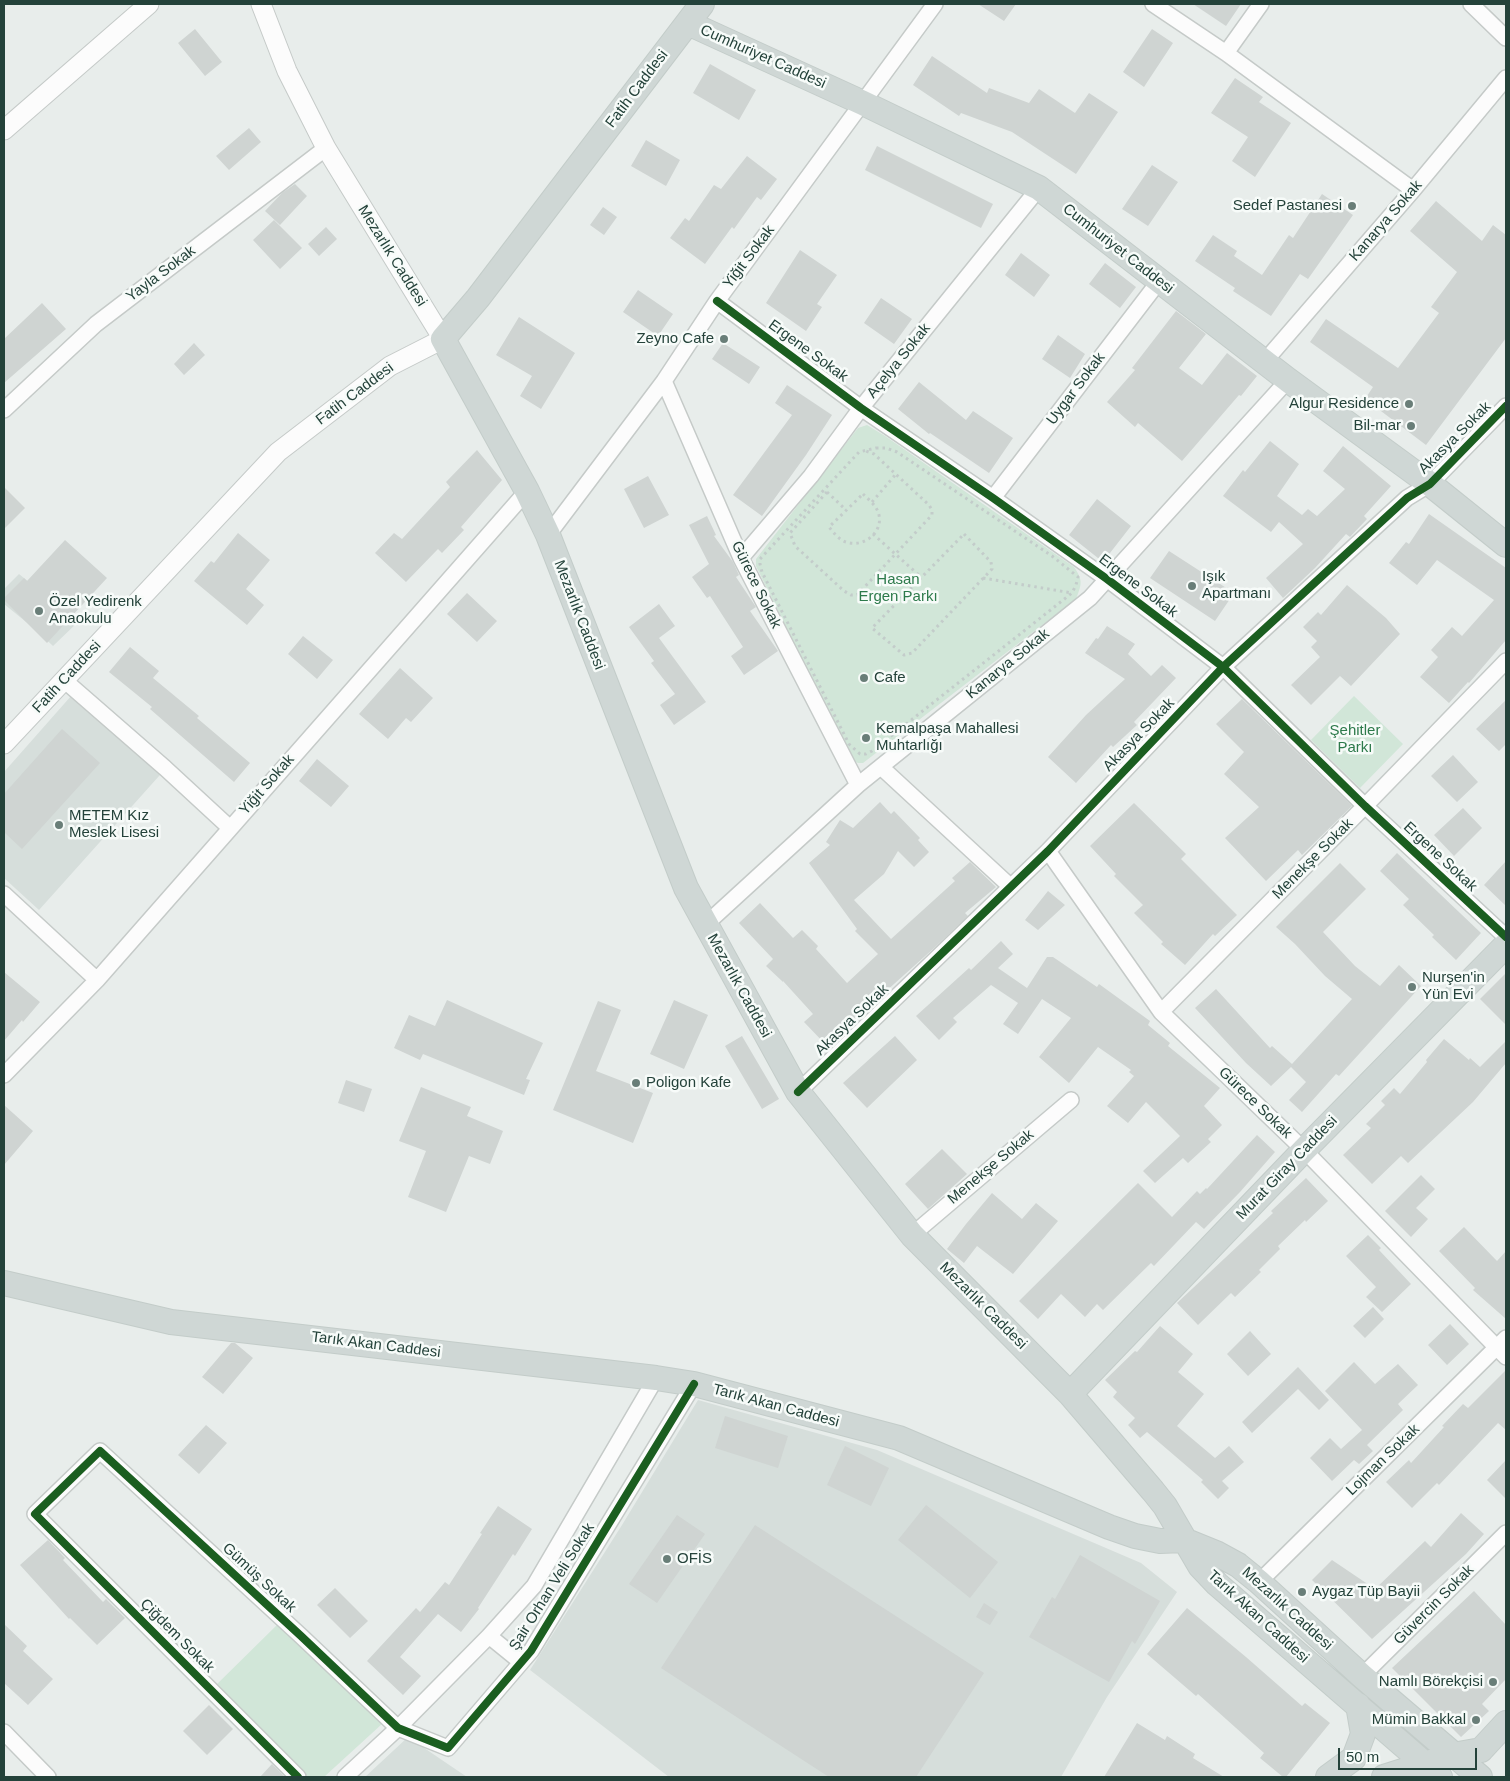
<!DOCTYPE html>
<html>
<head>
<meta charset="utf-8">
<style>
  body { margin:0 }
  #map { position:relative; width:1510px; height:1781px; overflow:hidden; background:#e8edeb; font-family:Arial,sans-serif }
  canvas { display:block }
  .frame { position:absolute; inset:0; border:5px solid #24423a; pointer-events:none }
  .scale { position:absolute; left:1338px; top:1748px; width:139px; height:22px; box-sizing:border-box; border:2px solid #24423a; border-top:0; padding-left:6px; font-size:15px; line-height:18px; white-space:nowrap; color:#24423a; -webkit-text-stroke:4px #f7fbf9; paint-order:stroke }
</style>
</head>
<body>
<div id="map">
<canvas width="1510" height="1781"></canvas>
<div class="frame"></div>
<div class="scale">50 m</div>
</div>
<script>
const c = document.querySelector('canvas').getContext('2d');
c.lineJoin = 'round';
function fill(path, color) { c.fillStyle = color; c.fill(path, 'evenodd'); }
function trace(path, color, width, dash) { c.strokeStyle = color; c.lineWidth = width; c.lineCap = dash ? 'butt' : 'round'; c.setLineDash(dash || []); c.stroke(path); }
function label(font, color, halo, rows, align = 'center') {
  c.font = font + ' Arial,sans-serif'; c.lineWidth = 5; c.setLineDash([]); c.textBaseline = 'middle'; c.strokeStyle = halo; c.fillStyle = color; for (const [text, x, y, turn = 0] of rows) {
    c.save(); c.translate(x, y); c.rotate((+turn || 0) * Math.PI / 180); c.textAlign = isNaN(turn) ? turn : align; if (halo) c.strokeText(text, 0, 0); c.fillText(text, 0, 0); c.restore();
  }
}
const built = new Path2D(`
  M19 574 78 622 53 646 36 630 4 604V589Z
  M79 687 168 766 39 910 4 878V772Z
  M698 1400 877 1450 1141 1563 1177 1592 1107 1697 1061 1777H669L530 1670 622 1525Z
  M408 1737 467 1777H365Z`);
const green = new Path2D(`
  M867 425 885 436 1074 567C1083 580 1082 584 1076 599L863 763H858L852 760 756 566V559L858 428Z
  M1354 696 1403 744 1360 788 1311 740Z
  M278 1624 382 1724 324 1777H308L214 1687Z`);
const building = new Path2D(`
  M978 4H1016L1004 21Z
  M1193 4H1241L1226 26Z
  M195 29 222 62 205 76 178 43Z
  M1152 29 1173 43 1144 87 1123 72Z
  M932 56 987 93 989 88 1029 103 1039 89 1075 113 1089 93 1118 112 1076 174 1012 132 961 113 959 116 913 85Z
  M710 64 756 90 739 120 693 93Z
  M1235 78 1263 97 1259 102 1291 123 1255 177 1232 161 1248 137 1211 113Z
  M249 128 261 142 229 170 216 156Z
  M646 140 680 160 666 186 631 166Z
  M877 146 993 204 981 228 865 170Z
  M747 156 777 179 761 200 757 197 734 229 732 227 705 264 670 238 685 218 689 221 714 185 721 189Z
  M1152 165 1178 182 1148 226 1122 209Z
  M295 184 307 196 280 225 265 211 282 193Z
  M1322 194 1353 215 1308 279 1300 274 1271 316 1233 291 1235 288 1195 261 1213 235 1237 251 1234 256 1262 275 1289 235 1293 238Z
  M1436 201 1482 241 1493 225 1506 235V338L1426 445 1365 399 1373 387 1310 342 1326 319 1398 368 1439 313 1431 307 1457 272 1410 231Z
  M603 207 617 217 604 235 590 225Z
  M274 220 302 248 280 269 253 240Z
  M326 227 337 239 319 256 308 244Z
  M800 250 837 275 817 304 822 307 806 331 766 303Z
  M1021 253 1050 275 1034 297 1005 275Z
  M1105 263 1136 287 1120 308 1089 284Z
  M638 290 673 314 658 336 623 312Z
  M881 298 912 319 894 344 864 323Z
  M42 303 66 329 4 383V339Z
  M1176 311 1206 334 1179 368 1202 385 1227 353 1257 376 1241 396 1239 395 1182 461 1138 423 1135 427 1107 402 1135 370 1132 368Z
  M519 317 575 353 541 409 520 396 532 376 496 355Z
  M1058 335 1085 354 1070 378 1042 359Z
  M194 343 205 355 184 375 174 364Z
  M723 343 760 367 749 384 712 359Z
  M919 382 966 420 973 411 1013 438 989 473 930 433 929 434 898 409Z
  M787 385 832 415 806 455 762 516 733 495 792 415 775 403Z
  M1270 441 1299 464 1277 496 1302 515 1308 509 1317 516 1345 489 1323 471 1343 446 1391 486 1364 516 1367 519 1350 537 1346 534 1315 568 1283 598 1266 578 1303 544 1279 522 1271 532 1223 496 1243 470 1245 472Z
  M477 450 502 480 461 527 464 530 442 553 438 549 406 582 375 553 394 533 402 539 450 487 446 482Z
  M648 476 669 515 644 528 624 489Z
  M4 487 25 508 4 529Z
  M1097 499 1131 526 1103 562 1069 535Z
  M1429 514 1506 568V640L1469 683 1468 682 1449 703 1420 677 1438 657 1431 650 1452 627 1462 636 1494 600 1437 560 1417 585 1389 563 1406 542 1409 544Z
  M707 516 716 535 714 536 733 562 739 575 736 577 756 607 750 611 778 651 744 675 731 656 743 647 710 596 707 598 692 577 709 564 689 525Z
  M238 533 270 560 246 589 264 605 247 625 194 581 211 561 214 563Z
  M65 540 107 578 47 643 4 600V598L24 578 27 581Z
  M1169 551 1234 593 1215 621 1150 578Z
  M1347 585 1386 618 1400 634 1351 686 1340 676 1311 705 1291 685 1320 657 1311 647 1317 641 1303 627 1318 612 1321 615Z
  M467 593 497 621 477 642 447 614Z
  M659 604 675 626 659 638 706 702 674 725 660 705 675 694 651 663 654 661 629 627Z
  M1107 626 1135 644 1128 654 1151 676 1162 665 1176 678 1134 722 1137 725 1113 747 1111 745 1076 783 1048 757 1086 715 1125 679 1085 653 1096 638 1098 639Z
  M303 636 333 660 317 679 288 654Z
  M130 647 159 671 153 678 199 716 197 718 250 763 234 782 150 709 152 707 109 672Z
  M400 668 433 698 411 722 406 718 388 739 359 714Z
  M1242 699 1352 806 1302 855 1298 850 1266 881 1225 838 1259 807 1224 774 1244 752 1216 724Z
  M1506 700V744L1499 751 1476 729Z
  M62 729 100 763 22 849 4 832V794Z
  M1453 755 1478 782 1457 802 1431 776Z
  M317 759 349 786 331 807 299 781Z
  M880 802 891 814 894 811 920 838 918 840 929 852 914 867 898 851 884 874 854 900 891 939 955 881 952 878 970 862 996 887 965 913 968 916 933 949 826 1045 804 1022 813 1014 783 981V982L766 966 773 959 739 923 760 903 793 938 802 930 818 946 816 949 847 983 878 954 855 931 857 929 809 863 830 845 826 842 840 820 853 828Z
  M1134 803 1186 854 1181 859 1237 915 1215 936 1213 934 1185 965 1161 944 1163 942 1134 913 1143 905 1114 876 1116 874 1090 846Z
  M1463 808 1482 828 1454 856 1434 835Z
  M1397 853 1481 933 1456 960 1432 937 1434 935 1403 905 1409 899 1380 871Z
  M1506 861V906L1484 885Z
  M1340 863 1366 889 1323 932 1355 966 1380 986 1399 965 1421 986 1339 1076 1336 1074 1302 1112 1289 1100 1306 1082 1291 1067 1271 1086 1246 1063 1195 1008 1216 989 1270 1048 1272 1046 1292 1064 1352 999 1325 976 1295 944 1276 927Z
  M1048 891 1065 905 1038 930 1025 920Z
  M1001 941 1013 954 998 968 1027 988 1047 957H1053L1097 987 1099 984 1150 1021 1148 1025 1170 1043 1168 1046 1220 1088 1204 1106 1222 1125 1208 1139 1211 1142 1188 1163 1183 1158 1155 1183 1143 1171 1180 1136 1146 1102 1128 1123 1107 1106 1134 1076 1129 1072 1131 1070 1098 1047 1069 1083 1039 1057 1071 1018 1042 999 1018 1034 1003 1024 1018 1003 991 985 953 1018 957 1022 939 1040 916 1016 969 968 971 970Z
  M4 972 40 1002 23 1022 22 1020 4 1041Z
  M1506 973V1025L1480 999Z
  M447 1000 543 1043 526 1079 530 1080 524 1095 423 1054 420 1060 394 1048 409 1015 435 1026Z
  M674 1000 708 1015 684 1069 650 1054Z
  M598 1001 621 1010 596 1071 653 1093 633 1143 553 1110Z
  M742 1036 779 1099 762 1109 725 1046Z
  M895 1036 917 1060 867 1108 843 1083Z
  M1444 1039 1469 1060 1470 1058 1480 1067 1506 1041V1063L1473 1102 1408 1163 1401 1156 1372 1184 1343 1155 1371 1128 1366 1124 1385 1105 1381 1101 1394 1088 1400 1094 1427 1062 1426 1060Z
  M346 1080 372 1089 364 1112 338 1103Z
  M421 1087 471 1107 467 1116 503 1131 490 1164 469 1156 446 1212 408 1197 426 1151 399 1141Z
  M4 1105 33 1131 4 1165Z
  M1257 1135 1275 1152 1240 1192 1204 1229 1196 1222 1154 1266 1151 1263 1103 1310 1097 1304 1085 1317 1061 1294 1038 1319 1019 1301 1138 1183 1172 1217 1197 1191 1200 1194 1206 1188 1207 1189Z
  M942 1149 967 1174 928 1209 905 1184Z
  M1421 1175 1435 1189 1416 1208 1428 1219 1411 1237 1385 1211Z
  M1306 1178 1328 1201 1306 1222 1305 1220 1278 1246 1280 1249 1259 1270 1261 1272 1235 1297 1231 1293 1198 1325 1177 1303 1273 1213 1271 1211Z
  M992 1193 1022 1219 1036 1203 1058 1221 1013 1274 977 1246 964 1263 947 1249 966 1224Z
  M1464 1227 1497 1261 1506 1251V1319L1473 1290 1475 1288 1439 1251Z
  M1368 1235 1381 1248 1379 1250 1411 1284 1382 1312 1366 1297 1376 1287 1346 1256Z
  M1373 1307 1384 1319 1365 1338 1353 1326Z
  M1450 1324 1469 1344 1447 1365 1428 1345Z
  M1160 1326 1193 1354 1178 1372 1204 1394 1177 1426 1215 1458 1229 1446 1244 1462 1222 1481 1229 1488 1218 1499 1201 1482 1203 1480 1147 1432 1140 1438 1128 1425 1135 1418 1113 1397 1117 1392 1105 1380 1135 1351 1137 1352Z
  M1250 1331 1271 1354 1248 1376 1227 1354Z
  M231 1343H235L253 1358 223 1394 202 1377Z
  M1354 1362 1375 1384 1398 1364 1418 1385 1398 1404 1403 1410 1367 1445 1373 1451 1359 1464 1354 1460 1332 1481 1310 1458 1330 1438 1341 1449 1362 1430 1325 1391Z
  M1298 1367 1329 1400 1319 1410 1298 1389 1252 1433 1242 1422Z
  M1506 1370V1430L1498 1423 1439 1485 1437 1483 1412 1508 1386 1482 1409 1460 1411 1463 1444 1427 1442 1426 1463 1404 1468 1408Z
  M725 1416 788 1436 778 1468 715 1448Z
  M206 1425 227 1443 199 1474 178 1455Z
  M845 1446 889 1468 871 1506 827 1485Z
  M1506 1460V1499L1487 1480Z
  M926 1505 998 1562 970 1598 898 1540Z
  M498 1506 532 1529 515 1556 513 1554 478 1608 479 1609 461 1632 438 1614 400 1657 421 1676 403 1695 367 1661 416 1608 420 1612 445 1582 449 1585 482 1534 480 1533Z
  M1461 1513 1484 1534 1466 1554 1372 1639 1312 1580 1332 1560 1375 1589 1425 1541 1431 1547Z
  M677 1515 705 1534 657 1603 629 1584Z
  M755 1525 984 1673 916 1777H829L661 1668Z
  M48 1540 65 1558 63 1560 103 1602 106 1599 125 1618 97 1645 70 1618 69 1619 20 1565Z
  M1080 1555 1160 1601 1135 1644 1132 1641 1109 1682 1029 1637 1052 1597 1055 1599Z
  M335 1588 368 1621 350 1638 317 1605Z
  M1474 1591 1506 1625V1679L1482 1704 1489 1711 1461 1737 1392 1668Z
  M984 1603 998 1612 990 1625 976 1617Z
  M1187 1608 1246 1657 1302 1706 1305 1703 1330 1723 1286 1777H1283L1260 1758 1264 1753 1198 1694 1196 1696 1147 1654Z
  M4 1624 27 1646 23 1651 53 1679 28 1705 4 1683Z
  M209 1705 233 1729 207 1755 183 1731Z
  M1137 1723 1165 1740 1167 1736 1195 1754 1193 1758 1224 1777H1104Z
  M272 1764 285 1777H260Z`);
const path = new Path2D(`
  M876 448H886L897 452 1052 556 1078 577 1076 585 1072 593 872 751 866 754H860L849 744 762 572 760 564V559L859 452Z
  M827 492 790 533 795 546 844 591 851 595H857L932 515V510L929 505 874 454 866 451
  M827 492 846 510
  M863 494C869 500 877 506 879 515 883 533 863 548 846 542 839 540 834 533 829 527Z
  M872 502 896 474
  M873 534 921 577
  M964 534 991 562 992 569 912 653 904 655 872 628Z
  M983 578 1072 593`);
const minor = new Path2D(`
  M1153 4 1226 53 1413 190
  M1471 4 1506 38
  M1226 53 1261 4
  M717 301 861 408 993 498 1107 579 1223 667 1365 806 1506 937
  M1265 361 1413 190 1506 78
  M664 381 741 558 858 785
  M4 410 96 324 326 148
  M993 498 1160 280
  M548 535 664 381 717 301 935 4
  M741 558 811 476 861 408 1039 188
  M64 680 165 768 230 828
  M881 767 1011 887
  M1048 851 1161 1012 1304 1150 1506 1357
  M4 894 97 980
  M705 925 858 785 1090 598 1288 380
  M1161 1012 1365 806 1506 661
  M4 1075 97 980 527 491
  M798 1092 1048 851 1223 667 1407 498 1430 484 1506 406
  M912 1235 1071 1100
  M1259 1582 1506 1338
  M489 1636 521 1662
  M1362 1676 1506 1533
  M4 1732 48 1777
  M298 1777 35 1514 100 1451 301 1636 398 1728 448 1748 531 1651 694 1384
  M345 1777 398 1728 489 1636 534 1586 656 1378`);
const tertiary = new Path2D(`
  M4 130 149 4
  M4 744 278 452 390 366 443 339 326 148 287 71 261 4`);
const primary = new Path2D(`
  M702 4 478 298 443 339 527 491 548 535 686 888 798 1092 912 1235 1070 1394 1153 1491 1165 1506 1200 1566 1217 1584 1440 1777
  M688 23 863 103 1039 188 1288 380 1430 484 1506 545
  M4 1283 171 1322 656 1378 694 1384 899 1438 1109 1527 1135 1536 1160 1541 1184 1540 1216 1553 1238 1565 1259 1582 1362 1676 1480 1777
  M1070 1394 1304 1150 1506 945
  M1481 1750 1506 1723
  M1328 1777 1354 1758 1363 1734 1358 1705
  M1384 1777 1453 1755 1481 1750`);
const cycleway = new Path2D(`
  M717 301 861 408 993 498 1107 579 1223 667 1365 806 1506 937
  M798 1092 1048 851 1223 667 1407 498 1430 484 1506 406
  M298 1777 35 1514 100 1451 301 1636 398 1728 448 1748 531 1651 694 1384`);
const markers = [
  [1352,206,5,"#697e78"],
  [724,339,5,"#697e78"],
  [1409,404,5,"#697e78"],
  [1411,426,5,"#697e78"],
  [1192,586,5,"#697e78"],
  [39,611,5,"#697e78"],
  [864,678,5,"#697e78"],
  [866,738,5,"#697e78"],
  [59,825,5,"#697e78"],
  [1412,987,5,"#697e78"],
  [636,1083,5,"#697e78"],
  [667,1559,5,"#697e78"],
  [1302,1592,5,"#697e78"],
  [1493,1682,5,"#697e78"],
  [1476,1720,5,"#697e78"]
];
const streetNames = [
  ["Cumhuriyet Caddesi",763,57,24],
  ["Fatih Caddesi",637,89,-53],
  ["Kanarya Sokak",1386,221,-49],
  ["Cumhuriyet Caddesi",1118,249,38],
  ["Mezarlık Caddesi",392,256,58],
  ["Yiğit Sokak",749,257,-53],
  ["Yayla Sokak",161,274,-37],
  ["Ergene Sokak",808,351,36],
  ["Açelya Sokak",899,361,-51],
  ["Uygar Sokak",1076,389,-53],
  ["Fatih Caddesi",355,394,-37],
  ["Akasya Sokak",1455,438,-45],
  ["Gürece Sokak",756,585,64],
  ["Ergene Sokak",1138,586,37],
  ["Mezarlık Caddesi",579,615,69],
  ["Kanarya Sokak",1008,664,-39],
  ["Fatih Caddesi",67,677,-47],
  ["Akasya Sokak",1139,735,-46],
  ["Yiğit Sokak",267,785,-49],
  ["Ergene Sokak",1440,857,43],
  ["Menekşe Sokak",1313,859,-45],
  ["Mezarlık Caddesi",739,986,61],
  ["Akasya Sokak",852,1020,-44],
  ["Gürece Sokak",1255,1103,44],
  ["Menekşe Sokak",991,1167,-40],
  ["Murat Giray Caddesi",1287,1168,-46],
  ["Mezarlık Caddesi",983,1306,45],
  ["Tarık Akan Caddesi",376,1345,7],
  ["Tarık Akan Caddesi",776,1406,15],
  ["Lojman Sokak",1383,1460,-44],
  ["Gümüş Sokak",259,1578,43],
  ["Şair Orhan Veli Sokak",552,1587,-58],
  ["Güvercin Sokak",1434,1605,-45],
  ["Mezarlık Caddesi",1287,1609,42],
  ["Tarık Akan Caddesi",1258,1617,42],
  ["Çiğdem Sokak",177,1636,45]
];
const poiNames = [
  ["Sedef Pastanesi",1342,206,"right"],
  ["Zeyno Cafe",714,339,"right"],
  ["Algur Residence",1399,404,"right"],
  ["Bil-mar",1401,426,"right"],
  ["Işık",1202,577],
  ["Apartmanı",1202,594],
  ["Özel Yedirenk",49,602],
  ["Anaokulu",49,619],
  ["Cafe",874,678],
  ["Kemalpaşa Mahallesi",876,729],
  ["Muhtarlığı",876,746],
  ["METEM Kız",69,816],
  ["Meslek Lisesi",69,833],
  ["Nurşen'in",1422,978],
  ["Yün Evi",1422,995],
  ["Poligon Kafe",646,1083],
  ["OFİS",677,1559],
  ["Aygaz Tüp Bayii",1312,1592],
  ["Namlı Börekçisi",1483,1682,"right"],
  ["Mümin Bakkal",1466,1720,"right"]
];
const parkNames = [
  ["Hasan",898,580],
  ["Ergen Parkı",898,597],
  ["Şehitler",1355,731],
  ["Parkı",1355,748]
];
fill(built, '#d6dedb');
fill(green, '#d1e6d8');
fill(building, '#cfd4d2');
trace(minor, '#c5cac8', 18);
trace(tertiary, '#c5cac8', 21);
trace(primary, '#c3ccc9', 26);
trace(path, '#c3ccca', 3, [2.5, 4]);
trace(minor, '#fcfcfc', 15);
trace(tertiary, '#fcfcfc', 19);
trace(primary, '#cfd7d5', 24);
trace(cycleway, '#1b5e20', 8);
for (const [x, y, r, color] of markers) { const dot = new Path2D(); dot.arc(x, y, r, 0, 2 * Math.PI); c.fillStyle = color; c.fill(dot); trace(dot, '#f7fbf9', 2); }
label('15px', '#24423a', '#f7fbf9', streetNames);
label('15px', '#24423a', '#f7fbf9', poiNames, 'left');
label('15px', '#2d7a4b', '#f7fbf9', parkNames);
</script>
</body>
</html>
